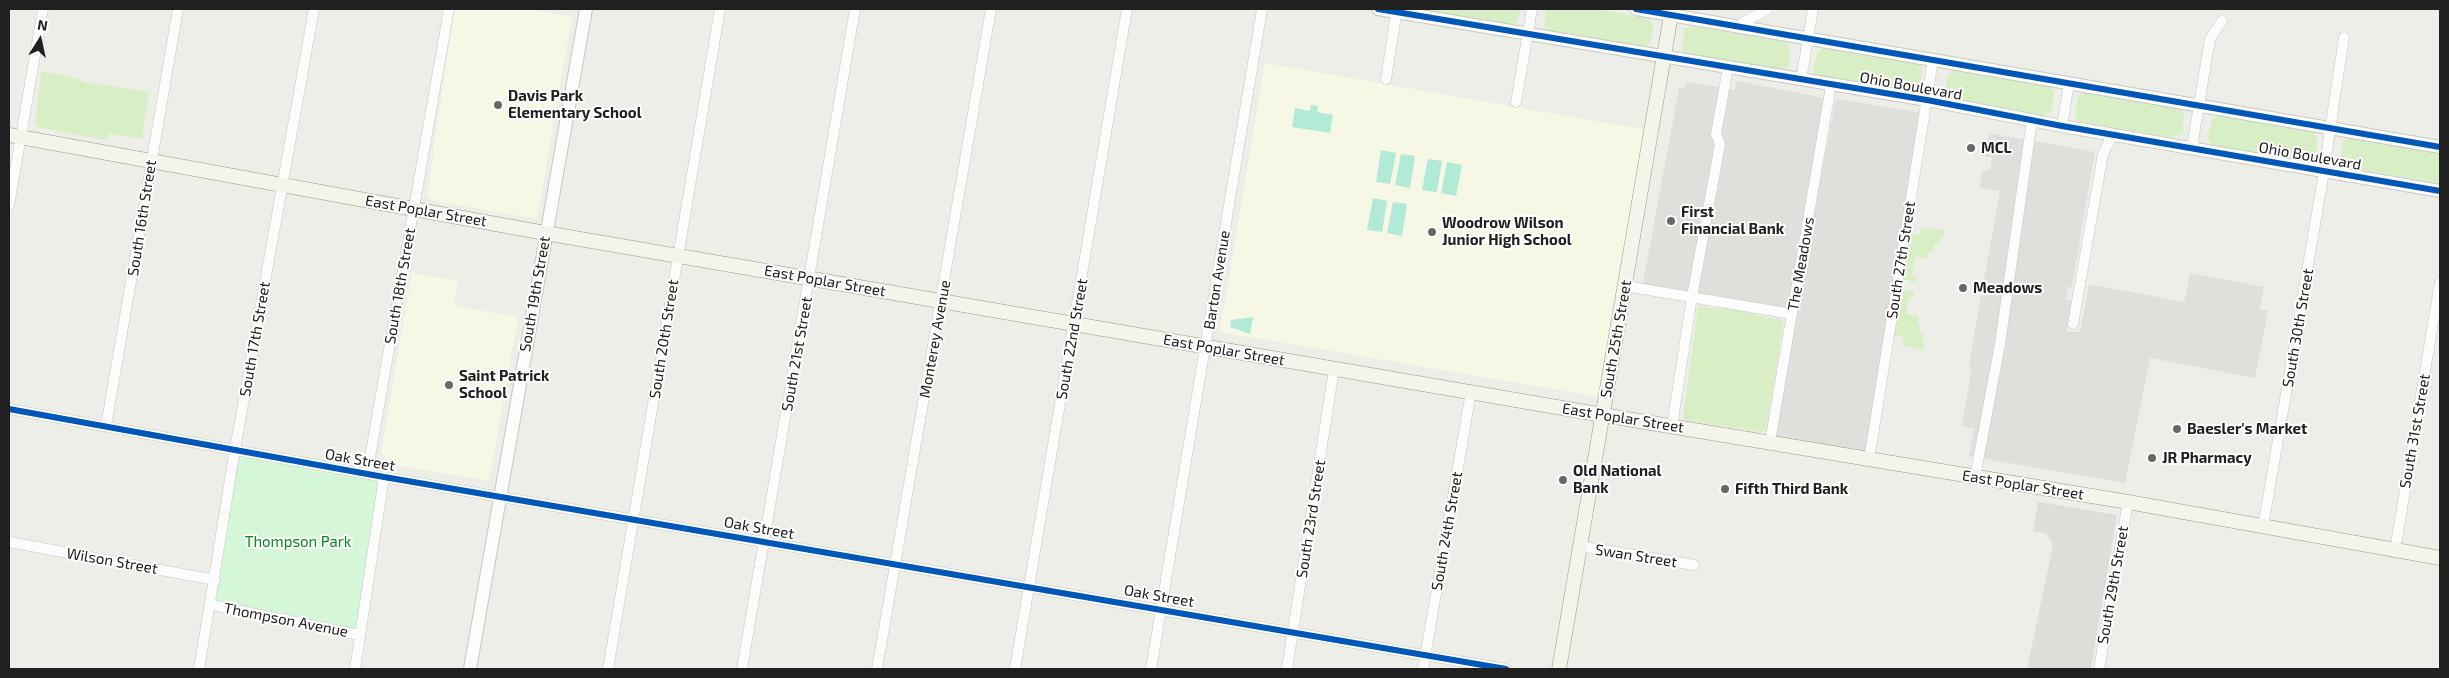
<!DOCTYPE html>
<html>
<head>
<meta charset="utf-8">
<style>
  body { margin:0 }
  #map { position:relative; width:2449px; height:678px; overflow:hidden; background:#eeeee9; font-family:"Exo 2",sans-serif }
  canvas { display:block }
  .frame { position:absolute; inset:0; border:10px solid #202020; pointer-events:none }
  .north { position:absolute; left:15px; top:15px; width:50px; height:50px; -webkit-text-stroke:4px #fff; paint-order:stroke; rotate:10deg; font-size:14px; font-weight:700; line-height:20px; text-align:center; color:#202020 }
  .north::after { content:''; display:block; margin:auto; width:18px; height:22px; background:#202020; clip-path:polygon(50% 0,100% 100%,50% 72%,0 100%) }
</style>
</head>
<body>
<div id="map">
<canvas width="2449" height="678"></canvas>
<div class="frame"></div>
<div class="north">N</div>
</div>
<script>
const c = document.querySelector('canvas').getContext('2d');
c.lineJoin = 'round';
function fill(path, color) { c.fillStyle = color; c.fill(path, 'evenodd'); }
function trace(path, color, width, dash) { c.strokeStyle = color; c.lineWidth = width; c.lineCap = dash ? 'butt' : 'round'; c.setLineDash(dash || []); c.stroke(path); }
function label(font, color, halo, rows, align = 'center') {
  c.font = font + ' "Exo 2",sans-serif'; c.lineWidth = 4; c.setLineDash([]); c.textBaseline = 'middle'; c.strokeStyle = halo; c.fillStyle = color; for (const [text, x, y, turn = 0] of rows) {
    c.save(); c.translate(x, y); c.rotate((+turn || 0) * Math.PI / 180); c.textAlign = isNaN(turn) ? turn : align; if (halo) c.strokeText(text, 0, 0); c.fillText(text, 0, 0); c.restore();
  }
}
const residential = new Path2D(`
  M2038 502 2117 515 2091 669H2027L2053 545 2046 533 2033 531Z`);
const education = new Path2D(`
  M454 9H532L572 17 537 219 434 201 427 196Z
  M1265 63 1641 129 1645 133 1598 395 1594 396 1220 332Z
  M412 273 458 281 454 306 518 317 489 481 389 464 381 453Z`);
const grass = new Path2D(`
  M1416 9H1521L1517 23 1510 25Z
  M1546 9H1595L1649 18 1653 25 1651 42 1646 47 1548 32 1544 26Z
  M1691 26 1786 42 1790 49 1789 66 1783 71 1682 53 1684 29Z
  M1823 48 1918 63 1922 70 1921 87 1915 93 1817 77 1813 72 1817 53Z
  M1954 70 2049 86 2054 92 2052 110 2043 116 1948 100 1944 94 1948 75Z
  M41 71 79 79 83 82 149 92 142 139 109 134 104 140 38 127 35 124Z
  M2084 92 2179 108 2184 114 2183 132 2173 138 2079 122 2075 116 2078 97Z
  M2218 115 2313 131 2317 137 2316 155 2306 161 2212 145 2208 139 2212 120Z
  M2349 138 2440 153V183L2343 167 2340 161 2343 142Z
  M1921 227 1944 230 1943 238H1940L1939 245 1934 244 1933 252H1928L1926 259 1916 257 1912 276 1917 277 1916 282 1902 280 1911 234 1920 235Z
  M1901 290 1914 292 1913 298 1909 297 1906 314 1919 316 1917 325 1921 326 1919 333 1923 334 1922 341 1925 342 1924 350 1902 346 1903 337 1894 336Z
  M1698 306 1719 309 1725 306 1754 311 1758 316 1784 320 1766 430 1761 432 1686 420 1683 417Z`);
const park = new Path2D(`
  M235 449 384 477 360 635 211 605Z`);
const pitch = new Path2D(`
  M1311 105 1318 106 1317 112 1333 115 1330 133 1292 127 1295 108 1310 111Z
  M1381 150 1396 153 1390 184 1376 182Z
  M1401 154 1415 156 1410 188 1395 185Z
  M1428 159 1442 161 1437 192 1422 190Z
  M1447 162 1462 165 1456 196 1441 193Z
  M1373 198 1387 201 1382 232 1367 230Z
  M1393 202 1407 204 1402 236 1387 233Z
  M1253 317 1250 334 1230 327 1231 320Z`);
const parking = new Path2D(`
  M1737 81 1829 99 1792 314 1642 289 1679 88 1685 89 1686 82 1735 90Z
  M1836 99 1925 113 1869 460 1770 442Z
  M1989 133 2095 152 2072 287H2068L2066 299 2071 300 2067 332H2080L2089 284 2184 302 2190 273 2264 287 2260 309 2268 311 2255 378 2150 358 2125 483 1969 456 1974 429 1962 426 1972 367 1969 366 1971 352 2000 191 1979 188 1983 170H1990L1992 158 1985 156Z`);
const minor = new Path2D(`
  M1737 26 1768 9
  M1386 79 1397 9
  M1801 80 1813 9
  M1516 102 1532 9
  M2062 126 2069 83
  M2192 147 2210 39 2222 21
  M9 205 43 9
  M1625 286 1792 314
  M2073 324 2103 154 2113 134
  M9 409 384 477 1506 669
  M106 426 178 9
  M1672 426 1692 297 1720 144 1716 134 1728 68
  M1770 442 1831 85
  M1869 460 1933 60
  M367 474 449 9
  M1975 477 2000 344 2032 120
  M2263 527 2322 184 2344 37
  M9 542 215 580
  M1579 546 1694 565
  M2395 550 2440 282
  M211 605 360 635
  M199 669 235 449 314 9
  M355 669 384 477
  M608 669 720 9
  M742 669 855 9
  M877 669 991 9
  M1015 669 1127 9
  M1151 669 1262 9
  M1287 669 1334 369
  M1423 669 1471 392
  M2099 669 2128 502`);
const tertiary = new Path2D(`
  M1378 9 1927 100 2062 126 2440 191
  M1636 9 2440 147
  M470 669 586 9`);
const secondary = new Path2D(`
  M9 135 545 233 1603 415 2128 502 2440 558
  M1559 669 1672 9`);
const cycleway = new Path2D(`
  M1378 9 1927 100 2062 126 2440 191
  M1636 9 2440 147
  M9 409 384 477 1506 669`);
const markers = [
  [498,105,5,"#686866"],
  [1971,148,5,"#686866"],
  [1671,221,5,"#686866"],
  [1432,232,5,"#686866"],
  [1963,288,5,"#686866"],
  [449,385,5,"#686866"],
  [2177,429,5,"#686866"],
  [2152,458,5,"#686866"],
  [1563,480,5,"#686866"],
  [1725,489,5,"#686866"]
];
const streetNames = [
  ["Ohio Boulevard",1911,86,10],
  ["Ohio Boulevard",2310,156,10],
  ["East Poplar Street",426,211,10],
  ["South 16th Street",142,218,-81],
  ["South 27th Street",1901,260,-81],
  ["The Meadows",1801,264,-80],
  ["Barton Avenue",1217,280,-81],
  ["East Poplar Street",825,281,10],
  ["South 18th Street",400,286,-80],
  ["South 19th Street",535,294,-80],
  ["South 30th Street",2298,328,-80],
  ["South 17th Street",255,339,-80],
  ["South 20th Street",664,339,-81],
  ["Monterey Avenue",935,339,-80],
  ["South 22nd Street",1072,339,-80],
  ["South 25th Street",1616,339,-80],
  ["East Poplar Street",1224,350,10],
  ["South 21st Street",797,354,-80],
  ["East Poplar Street",1623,418,9],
  ["South 31st Street",2415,431,-80],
  ["Oak Street",360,460,10],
  ["East Poplar Street",2023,485,9],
  ["South 23rd Street",1311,519,-81],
  ["Oak Street",759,528,10],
  ["South 24th Street",1447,531,-80],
  ["Swan Street",1636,556,9],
  ["Wilson Street",112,561,10],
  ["South 29th Street",2113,585,-80],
  ["Oak Street",1159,596,10],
  ["Thompson Avenue",286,620,11]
];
const poiNames = [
  ["Davis Park",508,96],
  ["Elementary School",508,113],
  ["MCL",1981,148],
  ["First",1681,212],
  ["Financial Bank",1681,229],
  ["Woodrow Wilson",1442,223],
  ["Junior High School",1442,240],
  ["Meadows",1973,288],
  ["Saint Patrick",459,376],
  ["School",459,393],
  ["Baesler's Market",2187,429],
  ["JR Pharmacy",2162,458],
  ["Old National",1573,471],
  ["Bank",1573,488],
  ["Fifth Third Bank",1735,489]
];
const parkNames = [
  ["Thompson Park",298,542]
];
fill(residential, '#ddddda');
fill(education, '#f6f7e5');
fill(grass, '#d8efc6');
fill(park, '#d5f7d8');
fill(pitch, '#b1ead6');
fill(parking, '#dfdfdc');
trace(minor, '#c7c7c5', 11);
trace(tertiary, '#c7c7c5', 14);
trace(secondary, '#959a7f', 15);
trace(minor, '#fcfcfc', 10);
trace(tertiary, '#fcfcfc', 12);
trace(secondary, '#f3f5eb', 14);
trace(cycleway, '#0057b8', 6);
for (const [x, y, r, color] of markers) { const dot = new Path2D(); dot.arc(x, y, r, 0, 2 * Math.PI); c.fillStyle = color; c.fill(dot); trace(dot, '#fff', 2); }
label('15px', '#202020', '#fff', streetNames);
label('bold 15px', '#202020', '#fff', poiNames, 'left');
label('15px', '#038a18', '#fff', parkNames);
</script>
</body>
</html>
